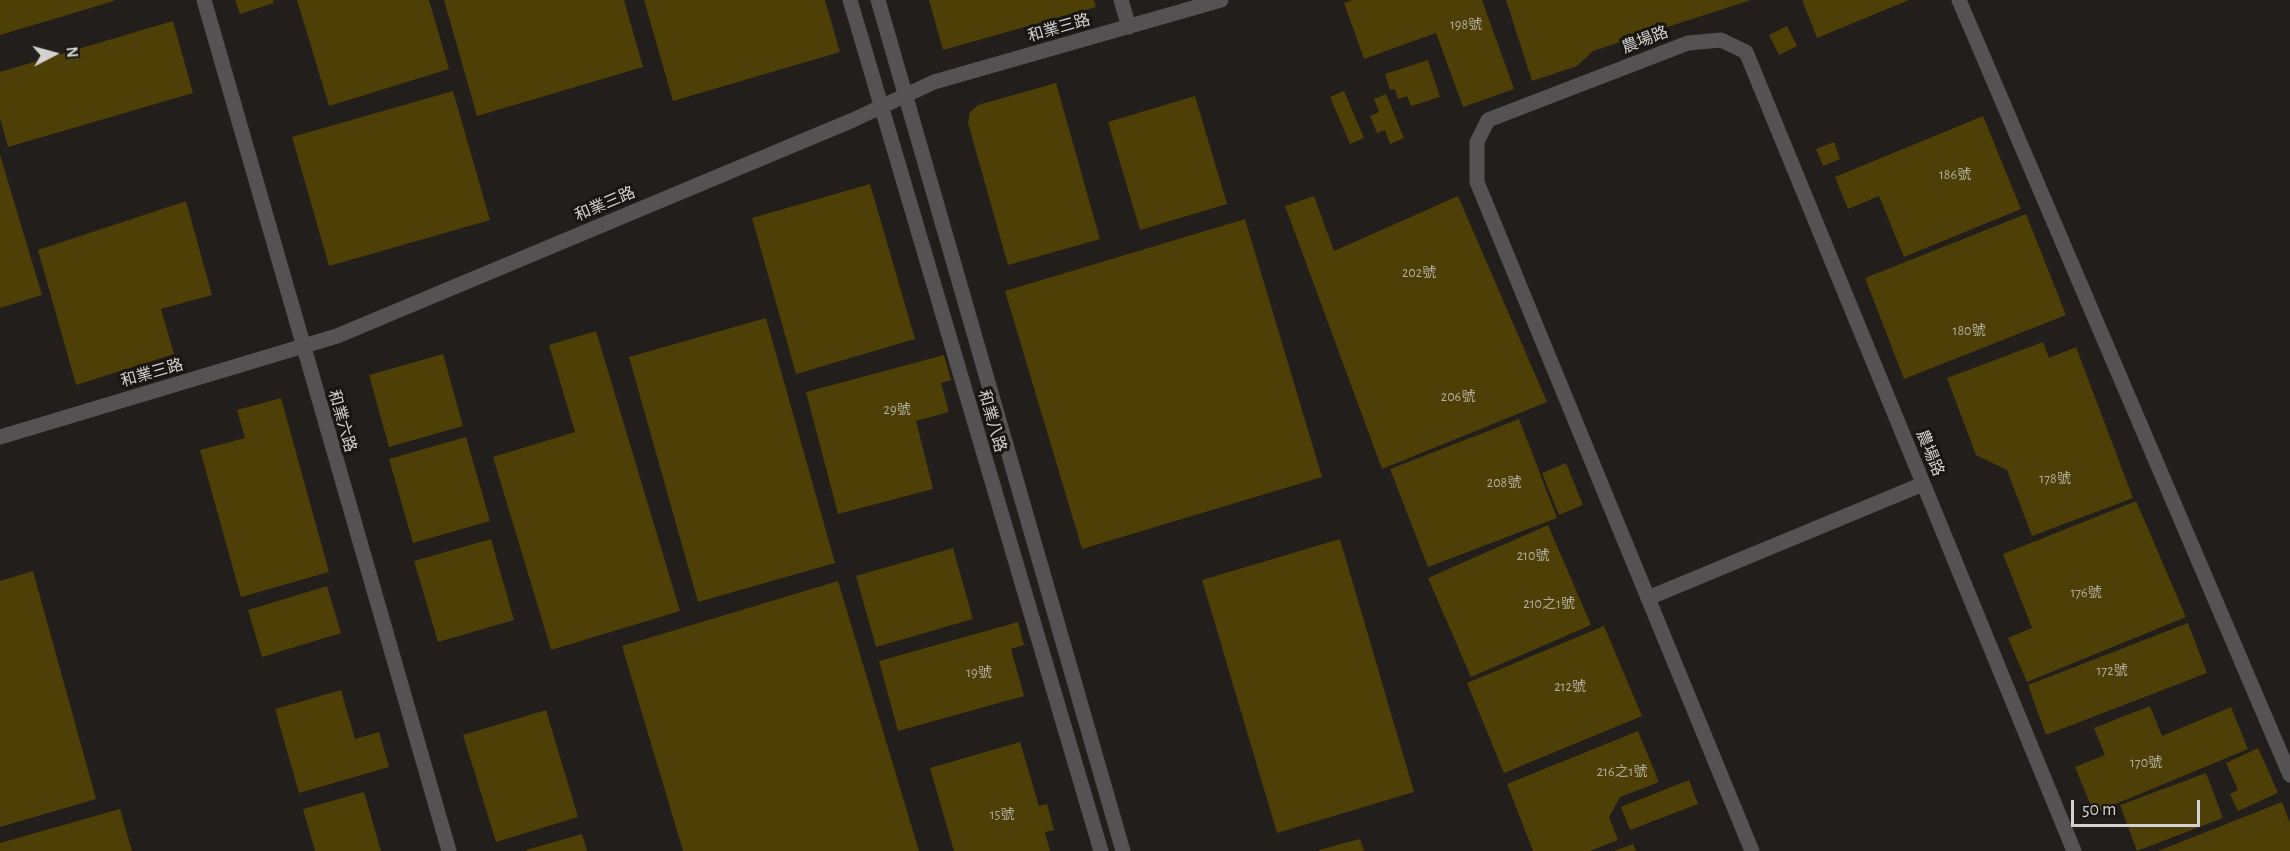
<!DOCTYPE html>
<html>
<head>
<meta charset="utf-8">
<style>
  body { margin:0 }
  #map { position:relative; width:2290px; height:851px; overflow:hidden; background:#211e1b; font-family:"Alegreya Sans",sans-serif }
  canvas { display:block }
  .north { position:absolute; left:24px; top:24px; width:60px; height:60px; -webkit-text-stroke:4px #181512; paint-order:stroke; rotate:84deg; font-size:16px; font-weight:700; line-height:24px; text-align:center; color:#d4d2d0 }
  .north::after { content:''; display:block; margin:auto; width:21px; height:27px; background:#d4d2d0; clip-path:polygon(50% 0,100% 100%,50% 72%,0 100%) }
  .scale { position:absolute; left:2071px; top:800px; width:129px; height:27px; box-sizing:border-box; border:3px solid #d4d2d0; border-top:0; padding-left:8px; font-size:18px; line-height:21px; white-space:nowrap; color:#d4d2d0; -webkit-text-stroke:4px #181512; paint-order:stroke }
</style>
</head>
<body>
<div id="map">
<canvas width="2290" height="851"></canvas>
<div class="north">N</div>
<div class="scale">50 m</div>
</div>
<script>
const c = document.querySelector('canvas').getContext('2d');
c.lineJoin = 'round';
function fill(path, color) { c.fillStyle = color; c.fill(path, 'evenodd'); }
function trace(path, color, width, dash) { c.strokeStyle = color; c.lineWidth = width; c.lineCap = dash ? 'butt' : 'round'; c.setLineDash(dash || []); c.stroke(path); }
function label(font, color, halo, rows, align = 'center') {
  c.font = font + ' "Alegreya Sans","Noto Sans TC",sans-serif'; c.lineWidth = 6; c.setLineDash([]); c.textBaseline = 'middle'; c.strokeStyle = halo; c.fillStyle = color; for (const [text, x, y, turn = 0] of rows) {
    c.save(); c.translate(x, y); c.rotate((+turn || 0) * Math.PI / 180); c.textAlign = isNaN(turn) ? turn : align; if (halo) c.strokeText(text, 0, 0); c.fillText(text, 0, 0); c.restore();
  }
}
const building = new Path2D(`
  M0 0H114V1L0 35Z
  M235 0H273L274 3 240 14Z
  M297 0H429L449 69 329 106Z
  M444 0H624L643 67 477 116Z
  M644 0H825L840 52 673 101Z
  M929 0H1094L1096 7 943 50Z
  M1352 0H1482L1514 89 1463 107 1436 33 1364 59 1344 3Z
  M1506 0H1751L1593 51 1577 66 1532 81Z
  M1802 0H1909L1817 38Z
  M173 21 193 93 8 147 0 118V72Z
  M1787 26 1797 46 1779 55 1769 35Z
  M1428 60 1440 97 1411 106 1407 96 1398 99 1395 89 1390 90 1385 74Z
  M1056 83 1100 239 1008 265 968 123 970 112 978 105Z
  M453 91 490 220 329 266 292 137Z
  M1344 91 1364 138 1350 144 1330 97Z
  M1386 94 1404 138 1390 144 1385 130 1377 133 1370 116 1379 112 1374 99Z
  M1195 96 1227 204 1140 230 1108 122Z
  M1983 116 2021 209 1904 257 1879 196 1848 209 1835 177Z
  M1834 142 1840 159 1823 166 1816 149Z
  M0 155 42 295 0 308Z
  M870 184 915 339 796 374 752 218Z
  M1314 196 1334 251 1458 196 1547 402 1382 469 1285 206Z
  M186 201 212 295 161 309 174 354 76 385 38 250Z
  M2026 214 2066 315 1904 379 1865 278Z
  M1245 219 1322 477 1082 549 1005 291Z
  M766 318 835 563 698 602 629 357Z
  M596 331 680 611 551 650 493 457 575 432 549 345Z
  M2043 342 2049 358 2076 347 2133 498 2032 536 2007 470 1976 455 1947 378Z
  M443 354 463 426 389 447 369 375Z
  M944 355 951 380 941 383 949 412 916 421 933 489 838 514 806 392Z
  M281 398 329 572 241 597 200 450 245 438 237 410Z
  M1519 419 1557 518 1428 567 1390 469Z
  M466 437 490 521 413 543 389 459Z
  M1566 463 1583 505 1559 515 1542 473Z
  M2136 501 2186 617 2027 682 2008 638 2032 628 2003 554Z
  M1548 525 1591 625 1471 677 1428 578Z
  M491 539 514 620 438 642 414 561Z
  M1340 539 1414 792 1277 833 1202 580Z
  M953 548 973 619 876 647 856 576Z
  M33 571 96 799 0 827V581Z
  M838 581 919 851H683L622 646Z
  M327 586 341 633 262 657 248 610Z
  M1018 622 1024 645 1011 649 1024 696 898 731 879 661Z
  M2188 623 2207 673 2046 735 2028 685Z
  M1604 626 1642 716 1504 773 1467 683Z
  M341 690 355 739 379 732 389 767 299 793 275 709Z
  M2150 706 2162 736 2231 707 2248 749 2094 813 2075 767 2105 755 2094 728Z
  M546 710 578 817 496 842 463 735Z
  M1638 731 1659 782 1620 797 1609 817 1618 840 1590 851H1533L1507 784Z
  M1020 742 1039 806 1047 804 1054 830 1045 832 1050 851H954L930 768Z
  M2258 748 2278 793 2238 811 2230 794 2238 790 2226 763Z
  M2206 773 2223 818 2137 851 2120 805Z
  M1689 780 1698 804 1630 830 1621 807Z
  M364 792 381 851H315L303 809Z
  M2282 802 2290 823V851H2158Z
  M120 809 132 851H0V843Z
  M582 834 587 851H527L526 850Z
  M1360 839 1364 851H1319V850Z
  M1633 844 1636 851H1614Z`);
const minor = new Path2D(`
  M204 0 449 851
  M850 0 1101 851
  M878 0 1123 851
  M1121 0 1129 27
  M1959 0 2290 775
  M0 437 337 336 853 120 934 82 1221 0
  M1648 598 1923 484
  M1752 851 1477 182V142L1488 120 1688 43 1721 40 1746 52 2074 851`);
const numberNames = [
  ["198號",1466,25],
  ["186號",1955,175],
  ["202號",1419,273],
  ["180號",1969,331],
  ["206號",1458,397],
  ["29號",897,410],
  ["178號",2055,479],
  ["208號",1504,483],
  ["210號",1533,556],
  ["176號",2086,593],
  ["210之1號",1549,604],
  ["172號",2112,671],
  ["19號",979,673],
  ["212號",1570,687],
  ["170號",2146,763],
  ["216之1號",1622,772],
  ["15號",1002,815]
];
const streetNames = [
  ["和業三路",1059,28,-16],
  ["農場路",1645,40,-21],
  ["和業三路",605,204,-23],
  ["和業三路",152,373,-16],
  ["和業六路",342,421,74],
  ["和業八路",992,421,74],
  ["農場路",1930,453,68]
];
fill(building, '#4d3f06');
trace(minor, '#545252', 15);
label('14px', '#b2ad9e', null, numberNames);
label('16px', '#d4d2d0', '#181512', streetNames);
</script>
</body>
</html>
